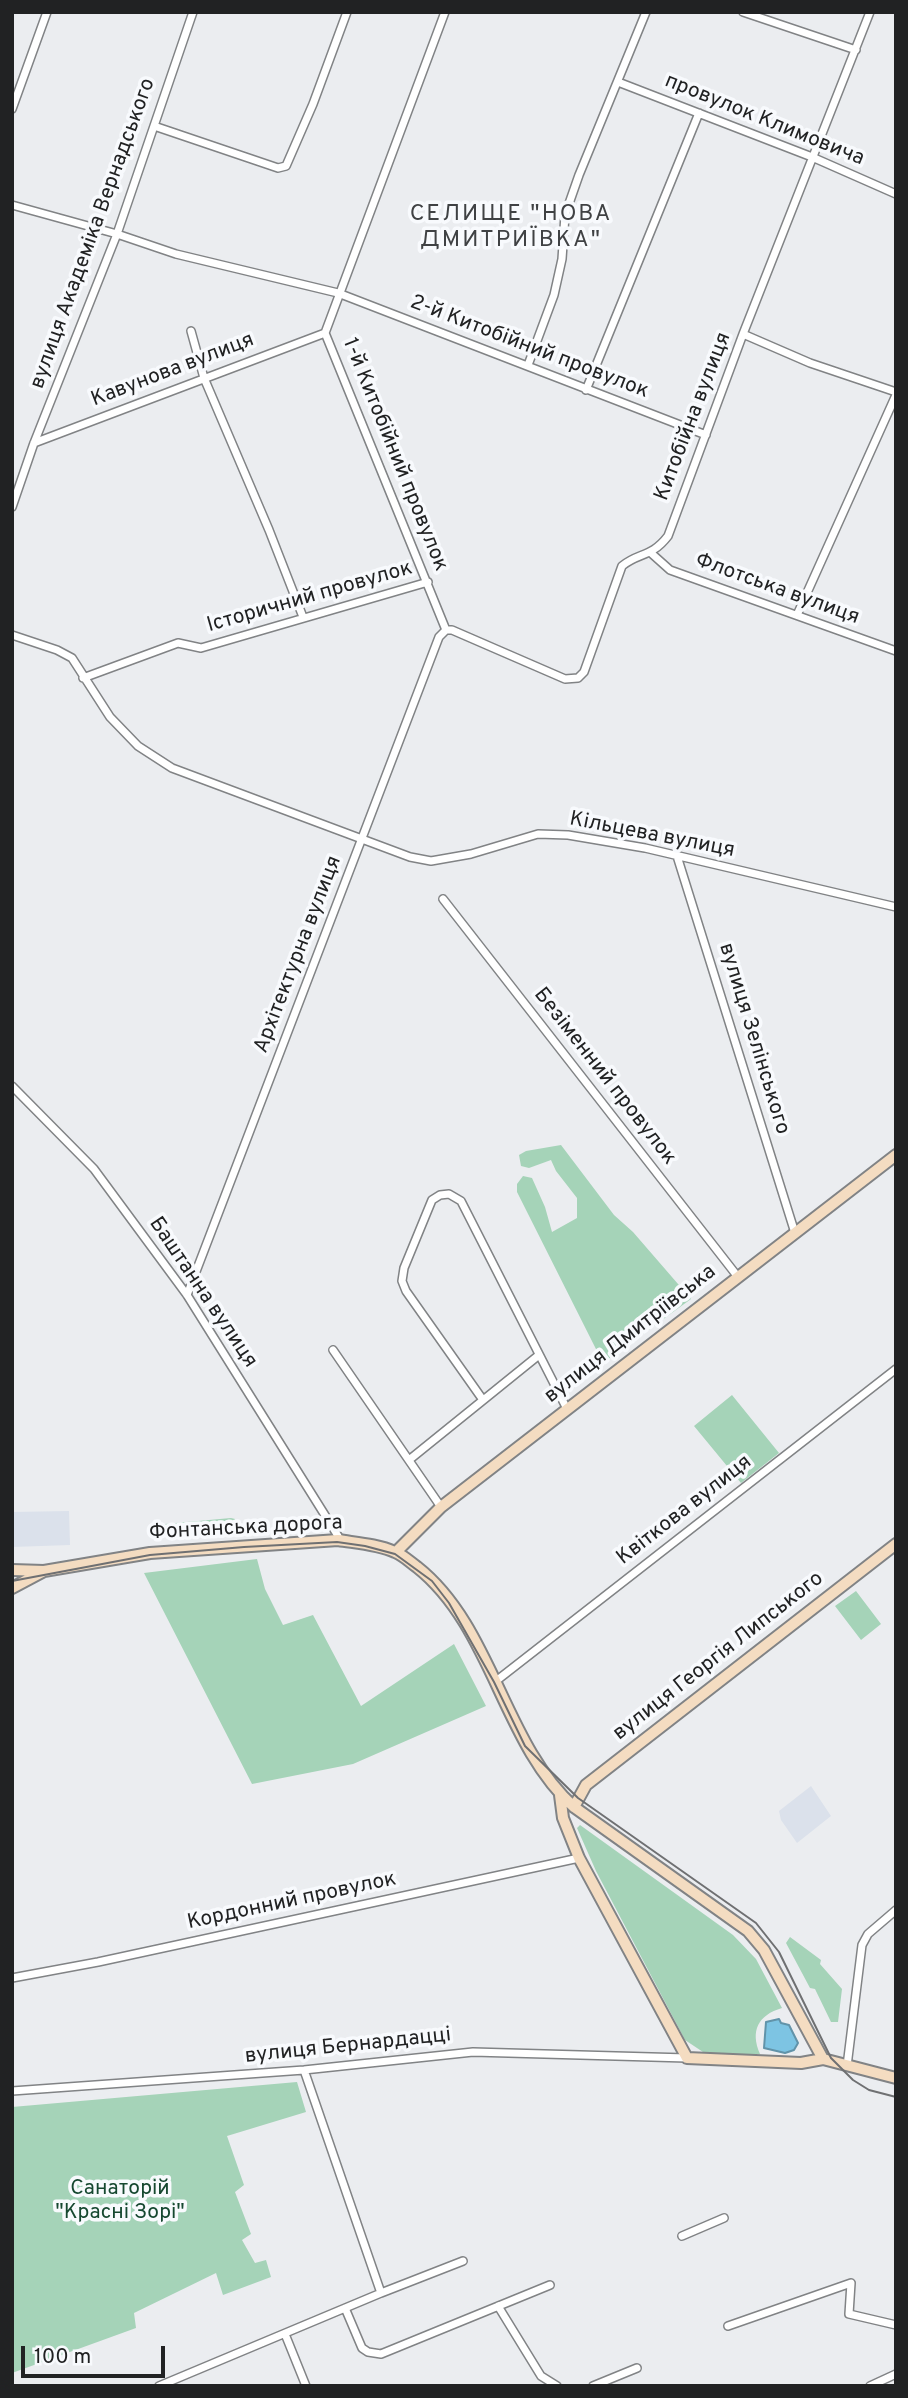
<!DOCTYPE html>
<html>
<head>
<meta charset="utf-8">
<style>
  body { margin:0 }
  #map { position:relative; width:908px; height:2398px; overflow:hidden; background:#ebedf0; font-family:Overpass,sans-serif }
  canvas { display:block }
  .frame { position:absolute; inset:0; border:14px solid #212223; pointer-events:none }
  .scale { position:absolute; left:21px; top:2346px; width:144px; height:32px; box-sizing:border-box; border:4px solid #212223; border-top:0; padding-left:9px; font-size:21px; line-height:24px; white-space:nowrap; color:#212223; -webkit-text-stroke:5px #f8fafd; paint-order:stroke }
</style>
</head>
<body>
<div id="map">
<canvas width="908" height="2398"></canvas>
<div class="frame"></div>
<div class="scale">100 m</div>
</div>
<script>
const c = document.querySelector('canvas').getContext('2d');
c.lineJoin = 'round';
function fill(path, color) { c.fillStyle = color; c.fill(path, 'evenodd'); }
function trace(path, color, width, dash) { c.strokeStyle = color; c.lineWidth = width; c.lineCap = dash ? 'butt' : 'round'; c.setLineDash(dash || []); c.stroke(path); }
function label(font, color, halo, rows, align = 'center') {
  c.font = font + ' Overpass,sans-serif'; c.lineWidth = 7; c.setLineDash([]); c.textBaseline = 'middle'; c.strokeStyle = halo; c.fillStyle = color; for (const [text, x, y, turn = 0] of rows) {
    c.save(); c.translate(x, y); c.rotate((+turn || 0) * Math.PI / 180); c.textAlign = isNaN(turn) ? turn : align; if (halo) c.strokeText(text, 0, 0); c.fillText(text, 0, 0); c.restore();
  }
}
const built = new Path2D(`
  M69 1511 70 1545 12 1547V1512Z
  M811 1786 831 1816 797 1843 781 1820 779 1811Z`);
const green = new Path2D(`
  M561 1145 614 1215 633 1232 691 1299 603 1363 517 1192V1184L523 1176 532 1178 545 1207 552 1232 577 1218V1198L556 1171 551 1160 529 1168 521 1166 519 1155 526 1151Z
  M732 1395 779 1453 741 1483 694 1426Z
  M231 1518 235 1519V1529L155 1536 154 1525Z
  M257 1559 265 1589 283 1625 313 1615 361 1706 454 1644 486 1706 353 1764 252 1784 144 1573Z
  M856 1591 881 1624 861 1640 835 1606Z
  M580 1825 733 1935 756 1959 782 2008C758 2015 750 2031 760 2054H706L685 2040 596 1871 577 1828Z
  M790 1937 821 1960 820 1964 842 1989 838 2022H831L815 1989 810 1988 786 1943Z
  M297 2082 306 2112 227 2136 244 2185 235 2192 251 2234 242 2240 255 2263 266 2260 271 2277 223 2295 216 2273 134 2313 136 2328 12 2373V2107Z`);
const water = new Path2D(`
  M779 2019 781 2023 789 2025 798 2043 794 2050 785 2053 764 2048 766 2022Z`);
const street = new Path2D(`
  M445 12 325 333 446 630
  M743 12 856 50
  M618 82 812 157 896 194
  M12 109 47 12
  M154 126 278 168 286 166 313 104 347 12
  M12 205 117 234 176 254 338 293 706 435
  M191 331 204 378 269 530 303 617
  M743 334 810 363 896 392
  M528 365 554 295 562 259 565 215 579 175 646 12
  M586 390 699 113
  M34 443 325 333
  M12 507 34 443 117 234 193 12
  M651 553 670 570 896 651
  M797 615 896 395
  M446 630H452L565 679 578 678 584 672 622 566C639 552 651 558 668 536L743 334 870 12
  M12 635 57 650 72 658 110 717 138 746 172 768 410 857 431 861 471 854 538 834 568 835 645 848 896 907
  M83 678 178 643 201 648 428 582
  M677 856 795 1233
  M443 899 738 1277
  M12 1086 94 1169 187 1295 338 1536V1540
  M187 1295 439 637 446 630
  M333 1350 441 1507
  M483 1400 406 1291 402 1281 404 1268 432 1200 440 1195 449 1194 461 1201 567 1409
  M409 1460 539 1355
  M496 1681 896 1369
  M12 1978 98 1962 579 1858
  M847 2066 862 1945 868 1934 896 1910
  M304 2070 381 2293
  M12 2091 304 2070 473 2052 687 2058
  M682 2236 724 2218
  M498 2306 541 2376 557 2386
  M345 2308 362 2348 368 2352 381 2354 550 2285
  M728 2326 851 2283 849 2314 896 2325
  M285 2334 306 2386
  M159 2386 381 2293 463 2261
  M593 2386 637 2368
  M870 2386 896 2374`);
const secondary = new Path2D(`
  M396 1552 441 1507 896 1155
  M12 1570 44 1571 150 1553 338 1540C357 1543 377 1544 395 1552 403 1555 410 1562 417 1567 493 1627 503 1744 574 1807L748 1931 764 1950 823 2059
  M12 1588 44 1571
  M560 1795 563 1818 579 1858 687 2058 801 2063 823 2059 896 2078
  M574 1807 586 1785 896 1544`);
const tram = new Path2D(`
  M12 1581 150 1555 244 1547 337 1542 365 1546 395 1554 432 1581 449 1603 494 1682 525 1746 578 1798 756 1923 779 1952 831 2058 853 2080 869 2090 896 2097`);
const streetNames = [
  ["провулок Климовича",764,121,22],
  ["вулиця Академіка Вернадського",94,234,-70],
  ["2-й Китобійний провулок",529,348,21],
  ["Кавунова вулиця",173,371,-21],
  ["Китобійна вулиця",694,417,-69],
  ["1-й Китобійний провулок",394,455,68],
  ["Флотська вулиця",777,590,20],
  ["Історичний провулок",310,598,-16],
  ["Кільцева вулиця",652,836,11],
  ["Архітектурна вулиця",299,955,-69],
  ["вулиця Зелінського",753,1039,73],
  ["Безіменний провулок",604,1077,52],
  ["Баштанна вулиця",202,1293,56],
  ["вулиця Дмитріївська",631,1335,-38],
  ["Квіткова вулиця",685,1511,-38],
  ["Фонтанська дорога",246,1529,-3],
  ["вулиця Георгія Липського",719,1657,-38],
  ["Кордонний провулок",292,1902,-12],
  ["вулиця Бернардацці",348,2047,-6]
];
const parkNames = [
  ["Санаторій",120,2190],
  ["\"Красні Зорі\"",120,2214]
];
const neighbourhoodNames = [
  ["СЕЛИЩЕ \"НОВА",511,215],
  ["ДМИТРИЇВКА\"",511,241]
];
fill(built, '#dbe1eb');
fill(green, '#a5d3b8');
fill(water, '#7dc4e3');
trace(water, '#6193a9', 2);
trace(street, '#818385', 10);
trace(secondary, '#818385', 14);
trace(street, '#fff', 7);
trace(secondary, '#f4dcc1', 10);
trace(tram, '#6f7072', 2);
label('21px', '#212223', '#f8fafd', streetNames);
label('21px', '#164830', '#f8fafd', parkNames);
c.letterSpacing = '2px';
label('23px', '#404244', '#f8fafd', neighbourhoodNames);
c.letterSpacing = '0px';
</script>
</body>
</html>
